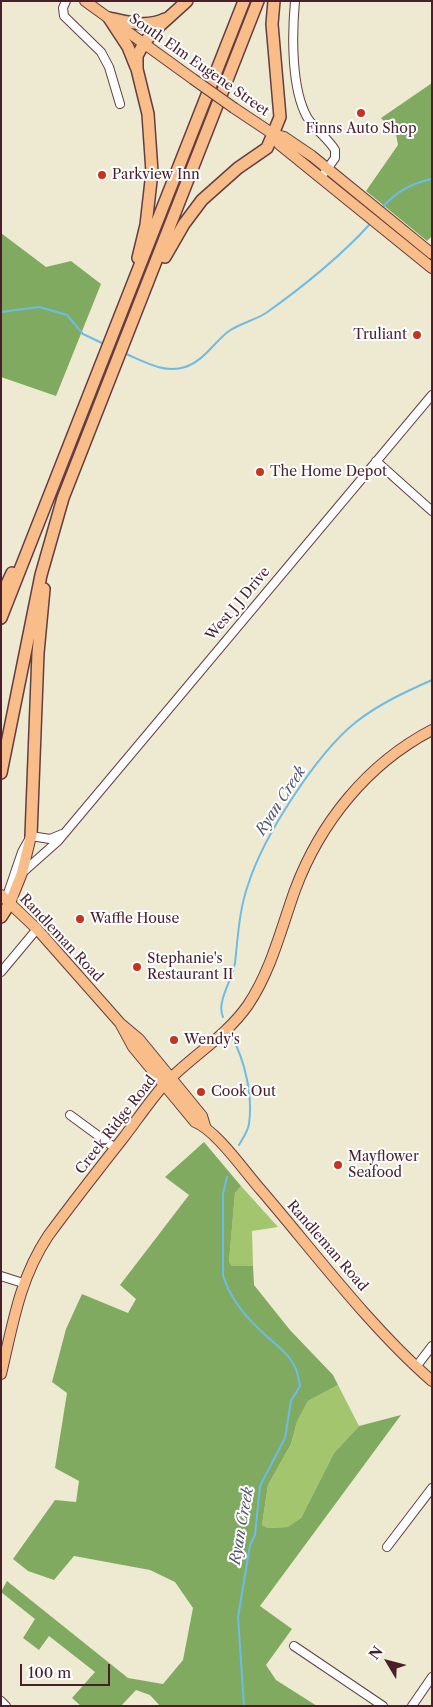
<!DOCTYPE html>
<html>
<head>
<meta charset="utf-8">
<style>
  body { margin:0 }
  #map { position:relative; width:433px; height:1707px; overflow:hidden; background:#eeead1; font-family:"Libre Caslon Text",serif }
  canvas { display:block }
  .frame { position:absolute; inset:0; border:2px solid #4a1f2b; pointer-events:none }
  .north { position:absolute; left:363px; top:1637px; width:50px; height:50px; -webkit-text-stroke:4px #fff; paint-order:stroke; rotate:307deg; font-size:14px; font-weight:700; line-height:20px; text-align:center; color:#4a1f2b }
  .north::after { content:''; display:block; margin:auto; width:18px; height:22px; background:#4a1f2b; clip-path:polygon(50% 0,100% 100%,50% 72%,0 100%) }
  .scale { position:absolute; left:20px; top:1664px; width:90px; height:22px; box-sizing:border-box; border:2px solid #4a1f2b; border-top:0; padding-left:6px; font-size:15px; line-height:18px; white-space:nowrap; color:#4a1f2b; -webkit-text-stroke:4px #fff; paint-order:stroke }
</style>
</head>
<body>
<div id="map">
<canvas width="433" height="1707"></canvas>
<div class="frame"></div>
<div class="north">N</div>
<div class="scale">100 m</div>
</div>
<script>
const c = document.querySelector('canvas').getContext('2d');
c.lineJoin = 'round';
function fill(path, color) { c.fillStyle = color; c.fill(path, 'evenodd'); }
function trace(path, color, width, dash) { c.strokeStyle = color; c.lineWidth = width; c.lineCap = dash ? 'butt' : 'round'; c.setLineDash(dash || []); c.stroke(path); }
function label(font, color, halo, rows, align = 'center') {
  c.font = font + ' "Libre Caslon Text",serif'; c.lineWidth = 4; c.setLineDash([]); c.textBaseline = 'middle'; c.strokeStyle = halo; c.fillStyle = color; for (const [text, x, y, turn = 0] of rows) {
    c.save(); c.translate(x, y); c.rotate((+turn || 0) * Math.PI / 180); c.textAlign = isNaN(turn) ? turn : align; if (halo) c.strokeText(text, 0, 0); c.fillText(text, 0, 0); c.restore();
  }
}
const green = new Path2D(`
  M241 1186 278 1227 252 1231 253 1266H232L229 1262 235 1193Z
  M338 1385 359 1426 334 1453 301 1518 289 1527 266 1528 262 1525 268 1485 291 1444 297 1422 308 1401Z`);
const forest = new Path2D(`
  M432 83V236L427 241 366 191 398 145 396 134 381 118Z
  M1 233 46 267 71 261 101 284 56 396 1 377Z
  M204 1142 241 1186 235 1193 229 1262 232 1266H253L254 1285 290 1330 333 1375 338 1385 308 1401 297 1422 291 1444 268 1485 262 1525 267 1528 288 1527 301 1518 334 1453 359 1426 401 1415 260 1606 292 1629 266 1665 276 1680 317 1706H160L150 1695 136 1690 121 1706H81L72 1698 95 1672 49 1636 39 1650 23 1638 35 1619 1 1592 7 1581 128 1678 163 1684 183 1660 193 1608 175 1582 150 1570 74 1556 54 1580 28 1571 13 1559 55 1500 76 1502 79 1481 55 1468 67 1393 52 1382 66 1329 82 1294 128 1313 136 1299 120 1285 189 1195 165 1177Z`);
const stream = new Path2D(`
  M382 208C395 192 412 183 432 179
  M1 312 39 307 67 315 83 334 104 344
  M124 353C143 361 164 374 185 367 204 361 214 342 229 331 241 323 255 320 266 313 304 286 339 258 370 224
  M223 1017C216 1002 232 981 235 963 238 937 239 910 248 885 263 837 316 754 356 722 379 704 405 692 432 680
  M232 1037C245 1061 253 1096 249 1124 248 1131 243 1138 239 1145
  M227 1177 223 1194V1275C229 1296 244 1315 260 1330 271 1341 288 1352 295 1367 298 1373 299 1380 300 1386L291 1401 285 1438 260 1486 255 1535 250 1545 238 1617 244 1706`);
const minor = new Path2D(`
  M66 1 63 8 64 16 101 52 109 67 120 104
  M295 1C292 34 291 88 307 117 315 130 328 138 335 150V158L325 172
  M376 461 432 511
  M22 873 58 841 432 395
  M6 899 22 852 31 836 50 839 62 834
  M1 972 37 929
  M70 1115 115 1148
  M1 1276 23 1283
  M416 1367 432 1346
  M387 1547 432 1488
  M294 1646 383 1706
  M1 1701 6 1706
  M412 1706 432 1677`);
const major = new Path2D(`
  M85 1 193 79
  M234 108 273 134 284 137 312 156 432 254
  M273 134 279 144 432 268
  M1 895 37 929 120 1023 139 1039 202 1116 205 1126
  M10 903 22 873 31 836
  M120 1023 133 1047 195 1122C216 1130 245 1172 261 1190 315 1253 370 1327 432 1381
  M1 1374C13 1324 19 1280 48 1236 73 1202 98 1170 124 1137 137 1120 149 1102 163 1086 190 1057 225 1038 248 1005 271 971 281 929 295 890 320 823 367 764 432 730`);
const highway = new Path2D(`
  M109 18C127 22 147 28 165 19
  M109 18 128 47 136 67
  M165 257 184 224 202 200 238 168 267 148 273 134 280 117 272 24 274 1
  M138 258 146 225 152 172 148 114 137 69V56L144 43 155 30 187 1
  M1 597 12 573
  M1 618 244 1
  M1 773 41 575 63 498 258 1
  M31 836 38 653 44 589
  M1 917 10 903`);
const majorBridge = new Path2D(`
  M193 79 234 108`);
const markers = [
  [361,113,5,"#c8321e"],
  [102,175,5,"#c8321e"],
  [417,335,5,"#c8321e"],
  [260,472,5,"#c8321e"],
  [80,919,5,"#c8321e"],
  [137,967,5,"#c8321e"],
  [174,1040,5,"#c8321e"],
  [201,1092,5,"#c8321e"],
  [338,1165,5,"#c8321e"]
];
const streetNames = [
  ["South Elm Eugene Street",199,65,35],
  ["West J J Drive",238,604,-50],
  ["Randleman Road",61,938,47],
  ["Creek Ridge Road",116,1125,-52],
  ["Randleman Road",327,1246,49]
];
const poiNames = [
  ["Finns Auto Shop",361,129,"center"],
  ["Parkview Inn",112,175],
  ["Truliant",407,335,"right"],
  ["The Home Depot",270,472],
  ["Waffle House",90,919],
  ["Stephanie's",147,959],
  ["Restaurant II",147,975],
  ["Wendy's",184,1040],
  ["Cook Out",211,1092],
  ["Mayflower",348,1157],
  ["Seafood",348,1173]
];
const waterNames = [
  ["Ryan Creek",281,801,-57],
  ["Ryan Creek",242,1526,-80]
];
fill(green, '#a2c56e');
fill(forest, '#81aa61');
trace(stream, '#6cbce7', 2);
trace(minor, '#633d44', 10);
trace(major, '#633d44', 12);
trace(highway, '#633d44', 14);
trace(minor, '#fff', 8);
trace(major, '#f8bd88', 10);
trace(highway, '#f8bd88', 11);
trace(majorBridge, '#633d44', 12, []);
trace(majorBridge, '#f8bd88', 10);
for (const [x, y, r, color] of markers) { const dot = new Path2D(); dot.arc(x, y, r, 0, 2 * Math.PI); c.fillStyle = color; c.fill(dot); trace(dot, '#fff', 2); }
label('14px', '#4a1f2b', '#fff', streetNames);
label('14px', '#4a1f2b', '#fff', poiNames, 'left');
label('italic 15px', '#56566d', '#fff', waterNames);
</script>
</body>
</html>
